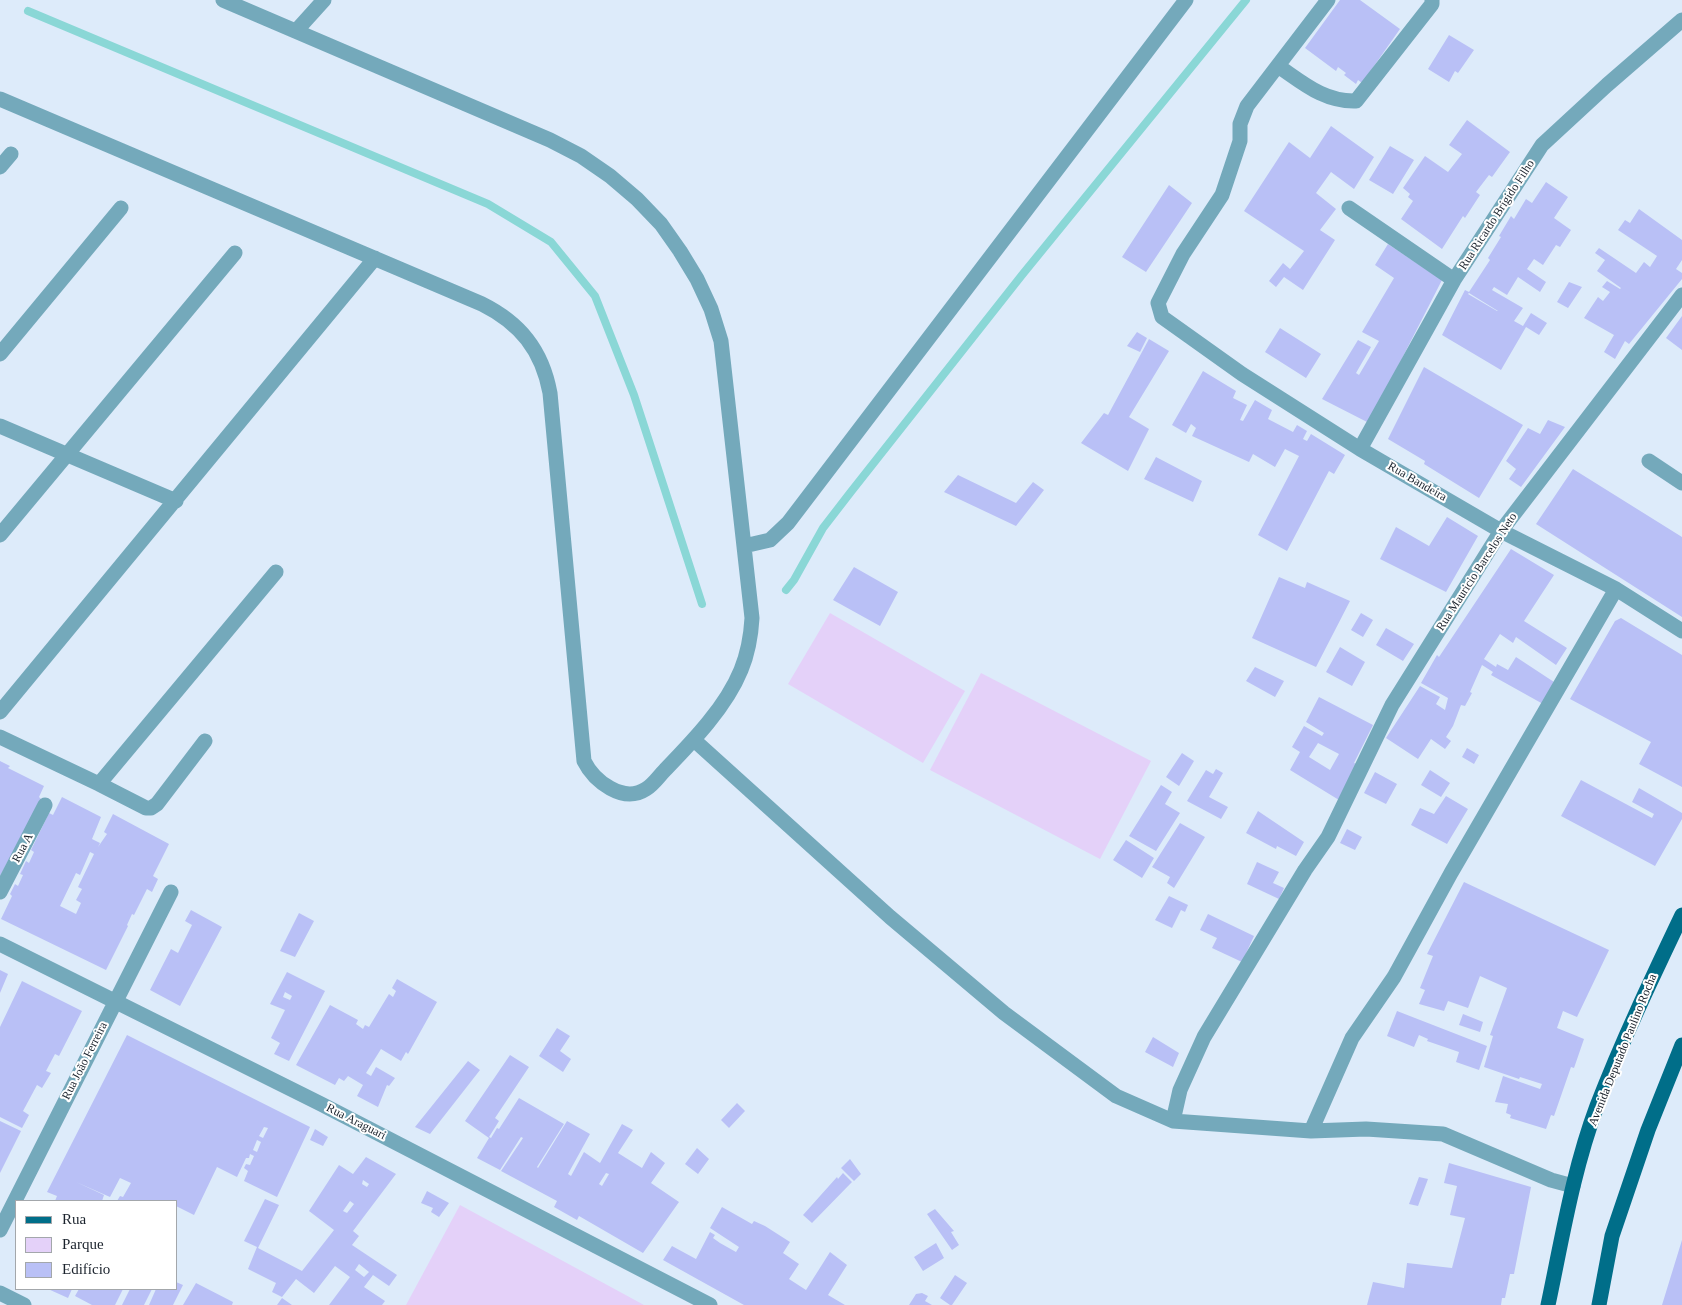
<!DOCTYPE html>
<html>
<head>
<meta charset="utf-8">
<style>
  body { margin:0 }
  #map { position:relative; width:1682px; height:1305px; overflow:hidden; background:#ddebfa; font-family:Georgia,serif }
  canvas { display:block }
  .legend { position:absolute; left:15px; top:1200px; width:162px; height:90px; box-sizing:border-box; background:#fff; border:1px solid #a3a7ab; margin:0; padding:6px 9px; list-style:none; font-size:15px; color:#1a222c }
  .legend li { display:flex; align-items:center; gap:10px; height:25px }
  .legend b { width:25px; border:1px solid #a3a7ab }
</style>
</head>
<body>
<div id="map">
<canvas width="1682" height="1305"></canvas>
<ul class="legend">
<li><b style="height:6px;background:#006e89"></b>Rua</li>
<li><b style="height:14px;background:#e4d1f9"></b>Parque</li>
<li><b style="height:14px;background:#b9c0f6"></b>Edifício</li>
</ul>
</div>
<script>
const c = document.querySelector('canvas').getContext('2d');
c.lineJoin = 'round';
function fill(path, color) { c.fillStyle = color; c.fill(path, 'evenodd'); }
function trace(path, color, width, dash) { c.strokeStyle = color; c.lineWidth = width; c.lineCap = dash ? 'butt' : 'round'; c.setLineDash(dash || []); c.stroke(path); }
function label(font, color, halo, rows, align = 'center') {
  c.font = font + ' Georgia,serif'; c.lineWidth = 4; c.setLineDash([]); c.textBaseline = 'middle'; c.strokeStyle = halo; c.fillStyle = color; for (const [text, x, y, turn = 0] of rows) {
    c.save(); c.translate(x, y); c.rotate((+turn || 0) * Math.PI / 180); c.textAlign = isNaN(turn) ? turn : align; if (halo) c.strokeText(text, 0, 0); c.fillText(text, 0, 0); c.restore();
  }
}
const green = new Path2D(`
  M830 613 965 691 923 763 788 684Z
  M981 673 1151 761 1100 859 930 770Z
  M460 1205 644 1305H406Z`);
const stream = new Path2D(`
  M28 11 488 204 551 242 595 296 634 395 702 604
  M786 590 794 580 823 528 850 493 1022 275 1246 0`);
const building = new Path2D(`
  M1340 0H1360L1400 29 1362 83 1358 80 1356 84 1344 75 1346 73 1338 67 1336 71 1305 48Z
  M1449 35 1474 50 1458 73 1455 71 1449 82 1428 69Z
  M1467 120 1510 152 1492 177 1489 175 1476 192 1480 195 1465 218 1463 216 1442 249 1401 219 1413 201 1408 197 1410 194 1403 188 1425 156 1448 172 1462 154 1449 145Z
  M1331 126 1374 157 1354 189 1331 172 1316 193 1336 209 1320 230 1335 240 1303 290 1284 277 1276 287 1269 281 1283 263 1290 269 1304 251 1244 211 1289 142 1310 158Z
  M1390 146 1414 160 1393 194 1369 180Z
  M1546 182 1568 197 1554 218 1571 230 1560 247 1556 245 1543 265 1534 259 1527 269 1546 282 1540 292 1518 277 1507 295 1494 287 1492 290 1523 308 1514 321 1523 326 1531 313 1547 323 1539 335 1526 327 1501 370 1442 335 1465 290 1469 292 1490 260 1488 258 1501 237 1499 236 1511 216 1514 219 1526 199 1532 203ZM1469 293 1498 311H1497L1468 294Z
  M1169 185 1192 203 1146 272 1122 257Z
  M1639 209 1682 240V260L1676 269 1682 273V279L1629 344 1625 341 1615 359 1604 352 1614 335 1584 318 1598 297 1603 301 1610 292 1602 287 1607 281 1620 289 1621 288 1597 271 1605 260 1595 253 1599 248 1636 273 1644 262 1650 267 1657 256 1618 230 1625 220 1630 223Z
  M1388 244 1442 280 1369 423 1322 399 1358 340 1371 347 1356 373 1359 375 1379 341 1362 332 1394 278 1375 265Z
  M1569 282 1582 287 1568 308 1557 302Z
  M1682 316V350L1666 338Z
  M1280 328 1321 354 1306 378 1265 352Z
  M1137 332 1147 338 1140 352 1127 346Z
  M1149 339 1169 351 1129 417 1149 429 1128 471 1081 443 1104 413 1108 415Z
  M1424 367 1523 425 1479 498 1424 464 1425 461 1388 439Z
  M1203 371 1236 391 1233 398 1247 405 1240 420 1243 421 1255 400 1272 410 1268 419 1293 432 1297 425 1307 431 1303 439 1307 441 1311 434 1345 455 1334 474 1329 471 1287 551 1258 535 1299 456 1285 449 1275 467 1253 454 1249 462 1192 436 1196 428 1191 424 1186 433 1172 425Z
  M1548 420 1565 427 1521 487 1509 479 1516 469 1506 461 1528 428 1540 434Z
  M1156 457 1202 481 1193 502 1144 479Z
  M1573 469 1682 537V617L1536 524Z
  M958 475 1016 503 1033 482 1044 490 1016 526 944 492Z
  M1447 517 1478 536 1446 592 1380 559 1396 527 1429 546Z
  M1511 549 1554 575 1524 621 1567 648 1556 665 1516 637 1513 643 1500 634 1484 659 1496 667 1497 664 1508 670 1516 657 1554 682 1543 704 1491 675 1493 672 1482 665 1470 692 1472 693 1465 706 1461 705 1453 726 1446 737 1451 741 1445 749 1431 739 1418 759 1386 738 1420 686 1440 697 1436 704 1445 710 1448 698 1421 683 1437 655 1439 657Z
  M854 567 898 592 880 626 833 600Z
  M1279 577 1305 588 1307 582 1350 601 1316 667 1252 638Z
  M1361 613 1373 620 1363 637 1351 630Z
  M1621 618 1682 655V787L1639 764 1651 742 1570 699 1615 621Z
  M1386 628 1414 644 1403 661 1376 645Z
  M1340 647 1365 662 1352 686 1326 672Z
  M1255 667 1284 681 1275 697 1246 681Z
  M1319 697 1373 725 1354 763 1357 764 1339 800 1290 770 1300 752 1292 747 1304 726 1322 736 1324 733 1306 722ZM1318 743 1339 754 1330 770 1309 757Z
  M1467 748 1479 755 1474 764 1462 757Z
  M1182 753 1194 761 1179 786 1166 777Z
  M0 761 10 766 8 768 44 786 39 797 41 799 0 876Z
  M1216 769 1223 773 1209 797 1228 807 1221 819 1187 801 1206 770 1213 774Z
  M1430 770 1450 783 1441 797 1421 785Z
  M1375 772 1397 784 1386 804 1364 793Z
  M1581 780 1652 818 1654 814 1632 802 1639 788 1682 813V819L1655 866 1561 816Z
  M1161 785 1172 792 1165 804 1180 813 1156 851 1129 836Z
  M1446 796 1468 809 1447 844 1411 825 1420 808 1434 814Z
  M62 797 101 817 92 839 100 843 98 847 107 834 104 832 113 814 169 844 153 876 158 879 152 892 147 889 134 915 132 914 127 925 128 926 106 970 1 919 12 896 10 894 15 884 18 886 23 875 20 874 26 861 29 863 34 852 31 850 49 813 53 815ZM90 852 94 854 78 887 82 889 76 900 81 903 76 914 60 906 76 873 80 875Z
  M1258 811 1304 842 1296 856 1277 846 1276 849 1246 833Z
  M1180 823 1205 837 1174 888 1167 883 1170 877 1152 867Z
  M1347 829 1362 837 1355 850 1340 843Z
  M1126 840 1154 858 1142 878 1113 860Z
  M1257 862 1279 872 1273 883 1284 888 1279 899 1247 884Z
  M1464 882 1609 950 1577 1017 1563 1011 1557 1028 1584 1039 1574 1068 1571 1067 1554 1116 1551 1115 1546 1129 1510 1118 1511 1115 1506 1113 1508 1104 1495 1102 1503 1076 1540 1089 1542 1084 1520 1077 1519 1079 1484 1067 1493 1036 1490 1035 1507 988 1480 976 1468 1008 1448 1001 1444 1011 1419 1004 1425 990 1420 988 1433 956 1427 954Z
  M1169 896 1188 905 1185 912 1181 910 1172 928 1155 920Z
  M191 910 222 927 180 1006 150 990 171 949 178 953 192 925 185 921Z
  M299 913 314 921 295 957 280 951Z
  M1208 914 1254 936 1242 962 1212 948 1217 938 1200 930Z
  M0 970 8 974 0 993Z
  M287 972 325 991 289 1061 274 1054 280 1043 271 1038 285 1010 270 1004ZM285 992 292 996 290 1000 283 997Z
  M397 979 437 1002 408 1054 406 1052 401 1061 381 1049 366 1073 371 1076 376 1067 395 1078 389 1086 387 1085 378 1107 357 1096 363 1085 348 1076 344 1081 339 1078 335 1085 296 1065 330 1005 358 1020 356 1024 363 1029 365 1025 369 1027 389 994 393 997 396 991 392 988Z
  M22 981 82 1011 59 1056 55 1054 46 1071 51 1073 42 1088 37 1085 23 1111 29 1115 22 1128 0 1117V1027Z
  M1397 1011 1487 1046 1479 1070 1456 1062 1459 1052 1427 1041 1428 1039 1419 1035 1414 1047 1387 1036Z
  M1463 1014 1483 1022 1480 1032 1459 1025Z
  M557 1028 570 1036 560 1051 571 1059 563 1072 539 1056Z
  M127 1035 310 1127 277 1197 244 1181 248 1171 244 1168 246 1164 250 1165 254 1156 250 1154 249 1158H246L237 1177 217 1167 194 1215 176 1206V1201H117L120 1196 123 1197 131 1183 120 1178 110 1197 76 1182 104 1195 102 1201H55L57 1196 47 1192ZM264 1127 268 1128 263 1138 259 1136ZM257 1140 261 1142 257 1152 253 1150Z
  M1153 1037 1179 1053 1173 1067 1145 1052Z
  M510 1055 529 1067 495 1118 499 1121 489 1137 491 1138 497 1128 499 1129 519 1098 564 1124 537 1167 538 1168 567 1121 590 1134 568 1174 571 1176 584 1152 600 1163 622 1124 633 1130 618 1153 642 1168 651 1152 665 1163 651 1183 679 1202 643 1253 579 1216 577 1220 554 1207 557 1201 501 1171 523 1138 521 1137 500 1170 477 1158 489 1138 465 1121ZM606 1173 609 1174 602 1186 599 1184Z
  M468 1061 480 1070 430 1134 415 1127Z
  M737 1103 745 1111 729 1128 721 1120Z
  M0 1121 21 1131 0 1173Z
  M315 1129 328 1137 323 1146 310 1140Z
  M697 1148 709 1159 698 1174 685 1164Z
  M366 1157 396 1174 353 1231 359 1236 352 1245 397 1275 389 1286 373 1275 364 1287 385 1301 382 1305H329L350 1277 335 1266 314 1293 296 1279 282 1297 272 1292 276 1283 248 1269 257 1247 244 1241 265 1199 279 1205 258 1248 302 1271 334 1230 309 1211 339 1165 353 1174ZM363 1180 369 1184 367 1187 362 1184ZM350 1201 354 1204 347 1213 343 1211ZM359 1264 369 1272 364 1277 355 1270Z
  M850 1159 861 1174 854 1181 841 1168Z
  M1449 1163 1531 1187 1514 1274H1510L1505 1298H1502L1501 1305H1367L1373 1282 1404 1288 1407 1263 1452 1268 1465 1218 1450 1215 1457 1186 1444 1183Z
  M843 1173 852 1182 812 1223 803 1215 837 1177 838 1179Z
  M1419 1177 1428 1179 1418 1206 1409 1204Z
  M427 1191 449 1203 439 1217 431 1212 433 1208 421 1203Z
  M722 1207 752 1224 754 1221 765 1226 790 1242 783 1253 799 1264 789 1279 806 1290 830 1252 847 1265 828 1295 845 1305H744L663 1260 672 1246 696 1259 710 1232 715 1235 713 1238 720 1243 736 1252 739 1247 710 1228Z
  M935 1209 954 1231 951 1232 959 1245 952 1250 927 1214Z
  M1682 1240V1305H1662Z
  M936 1243 944 1258 923 1271 914 1257Z
  M955 1275 967 1283 952 1305H950L940 1298Z
  M176 1282 183 1285 173 1305H149L156 1289H176Z
  M196 1283 233 1302 232 1305H183Z
  M48 1289H72L68 1298Z
  M79 1289H123L115 1305H92L75 1296Z
  M130 1289H152L144 1305H122Z
  M922 1293 928 1296 925 1301 932 1305H909L916 1294Z
  M282 1298 292 1305H277Z`);
const minor = new Path2D(`
  M1328 0 1247 106 1240 124V141L1222 195 1183 254 1158 303 1162 317 1242 374 1360 449 1501 531 1616 589 1682 631
  M296 31 324 0
  M1278 66C1303 83 1324 102 1356 101L1432 4V0
  M0 99 482 304C520 323 542 350 550 393L584 761C594 781 623 804 646 789 653 785 659 776 665 770 693 741 726 707 741 670 748 653 751 636 752 618L721 341 711 309 697 279 680 251 661 224 637 199 610 176 581 156 550 140 223 0
  M0 167 11 154
  M1349 208 1454 280
  M0 354 121 208
  M0 426 176 501
  M1360 449 1454 280 1542 145 1607 85 1682 20
  M1649 461 1682 483
  M0 535 235 253
  M744 546 770 540 788 523 1186 0
  M0 712 375 258
  M0 737 99 784 276 572
  M694 740 890 917 1004 1013 1116 1096 1173 1121 1311 1131 1366 1129 1443 1134 1551 1180 1573 1186
  M99 784 146 808H151L157 804 205 741
  M0 892 45 805
  M0 944 321 1104 710 1305
  M1173 1121 1180 1090 1204 1037 1305 870 1328 837 1392 705 1501 531 1682 295
  M1311 1131 1352 1038 1394 977 1451 873 1616 589
  M0 1230 171 892
  M0 1293 24 1305`);
const major = new Path2D(`
  M1548 1305C1562 1239 1573 1170 1597 1106 1622 1041 1652 978 1682 915
  M1599 1305 1612 1236 1648 1130 1682 1045`);
const streetNames = [
  ["Rua Ricardo Brigido Filho",1497,215,-57],
  ["Rua Bandeira",1417,482,30],
  ["Rua Mauricio Barcelos Neto",1477,572,-57],
  ["Rua A",23,848,-62],
  ["Avenida Deputado Paulino Rocha",1623,1050,-68],
  ["Rua João Ferreira",85,1061,-63],
  ["Rua Araguari",356,1122,27]
];
fill(green, '#e4d1f9');
trace(stream, '#8ad7d6', 8);
fill(building, '#b9c0f6');
trace(minor, '#74a9bb', 15);
trace(major, '#006e89', 15);
label('12px', '#1a222c', '#fff', streetNames);
</script>
</body>
</html>
